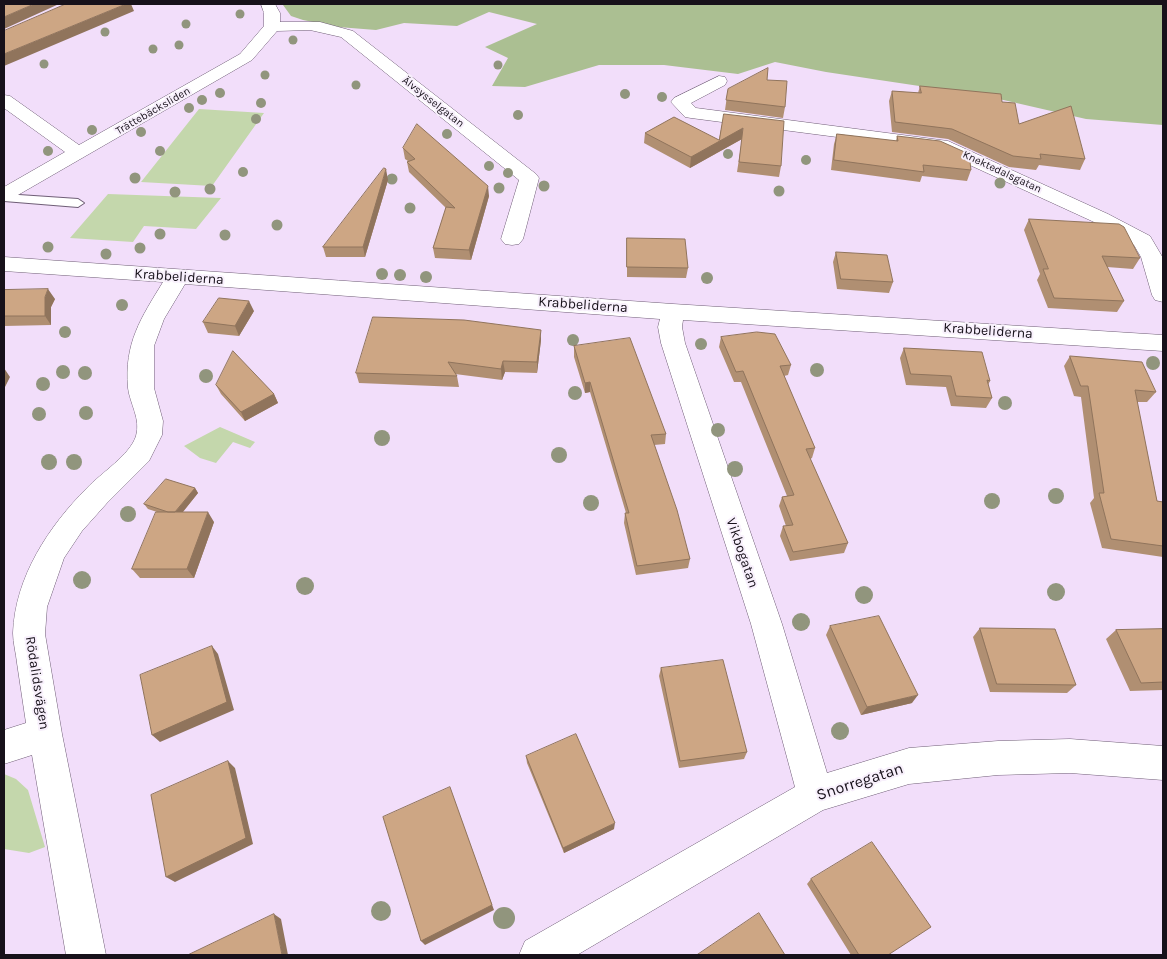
<!DOCTYPE html>
<html>
<head>
<meta charset="utf-8">
<style>
  body { margin:0 }
  #map { position:relative; width:1167px; height:959px; overflow:hidden; background:#f2defa; font-family:Karla,sans-serif }
  canvas { display:block }
  .frame { position:absolute; inset:0; border:5px solid #17111a; pointer-events:none }
</style>
</head>
<body>
<div id="map">
<canvas width="1167" height="959"></canvas>
<div class="frame"></div>
</div>
<script>
const c = document.querySelector('canvas').getContext('2d');
c.lineJoin = 'round';
function fill(path, color) { c.fillStyle = color; c.fill(path, 'evenodd'); }
function trace(path, color, width, dash) { c.strokeStyle = color; c.lineWidth = width; c.lineCap = dash ? 'butt' : 'round'; c.setLineDash(dash || []); c.stroke(path); }
function label(font, color, halo, rows, align = 'center') {
  c.font = font + ' Karla,sans-serif'; c.lineWidth = 4; c.setLineDash([]); c.textBaseline = 'middle'; c.strokeStyle = halo; c.fillStyle = color; for (const [text, x, y, turn = 0] of rows) {
    c.save(); c.translate(x, y); c.rotate((+turn || 0) * Math.PI / 180); c.textAlign = isNaN(turn) ? turn : align; if (halo) c.strokeText(text, 0, 0); c.fillText(text, 0, 0); c.restore();
  }
}
const green = new Path2D(`
  M199 109 264 113 212 186 141 182Z
  M108 194 221 198 196 229 144 226 133 242 70 238Z
  M220 427 255 442 250 448 233 442 216 463 200 458 184 446Z
  M4 774 16 779 28 790 45 847 29 853 4 849Z`);
const forest = new Path2D(`
  M288 4H1163V125L1086 119 986 96 826 72 775 62 738 74 664 65H599L525 87 492 86 508 58 485 47 537 24 489 12 457 26 404 23 376 30 338 27 303 20 291 16 283 5Z`);
const lane = new Path2D(`
  M4 194 78 199 84 203 78 207 4 201Z`);
const street = new Path2D(`
  M261 4H275L280 13V22H320L353 31 536 174 539 178 523 239 519 244 512 245 505 244 501 239 519 180 341 37 310 30 277 31 252 60 11 199 4 201V187L65 152 4 108V95L10 96 79 145 240 54 264 26V13Z
  M719 76 725 77 727 81 725 85 691 103 696 108 948 141 1108 214 1150 236 1163 258V302L1155 300 1152 295 1141 257 1134 245 1094 222 937 150 691 118 685 117 671 102 674 98Z
  M4 257 673 304 1163 335V351L683 320 682 327 685 343 782 624 827 773 909 748 998 741 1070 739 1163 746V780L1070 773 998 775 909 784 823 810 577 955H519L525 941 795 787 751 624 661 343 658 327 660 319 185 284 164 319 154 346V388L163 421 162 435 149 461 107 503 82 531 64 558 47 607 45 634 62 734 106 955H66L32 755 4 764V730L26 723C23 703 20 683 17 663 16 653 13 643 13 633 15 577 49 526 87 488 101 473 130 455 136 436 141 419 130 404 128 388 124 343 141 318 163 282L4 271Z`);
const trees = [
  [240,14,4.5],
  [186,24,4.5],
  [105,32,4.5],
  [293,40,4.5],
  [179,45,4.5],
  [153,49,4.5],
  [44,64,4.5],
  [498,65,4.5],
  [265,75,4.5],
  [356,85,4.5],
  [220,93,5],
  [625,94,5],
  [662,97,5],
  [202,100,5],
  [261,103,5],
  [189,108,5],
  [518,115,5],
  [256,119,5],
  [92,130,5],
  [141,132,5],
  [447,134,5],
  [48,151,5],
  [160,151,5],
  [728,154,5],
  [806,160,5],
  [489,166,5],
  [243,172,5],
  [508,173,5],
  [135,178,5.5],
  [392,179,5.5],
  [1000,183,5.5],
  [544,186,5.5],
  [499,188,5.5],
  [210,189,5.5],
  [779,191,5.5],
  [175,192,5.5],
  [410,208,5.5],
  [277,225,5.5],
  [160,234,5.5],
  [225,235,5.5],
  [48,247,5.5],
  [140,248,5.5],
  [106,254,5.5],
  [382,274,6],
  [400,275,6],
  [426,277,6],
  [707,278,6],
  [122,305,6],
  [65,332,6],
  [573,340,6],
  [701,344,6],
  [1153,363,7],
  [817,370,7],
  [63,372,7],
  [85,373,7],
  [206,376,7],
  [43,384,7],
  [575,393,7],
  [1005,403,7],
  [86,413,7],
  [39,414,7],
  [718,430,7],
  [382,438,8],
  [559,455,8],
  [49,462,8],
  [74,462,8],
  [735,469,8],
  [1056,496,8],
  [992,501,8],
  [591,503,8],
  [128,514,8],
  [82,580,9],
  [305,586,9],
  [1056,592,9],
  [864,595,9],
  [801,622,9],
  [840,731,9],
  [381,911,10],
  [504,918,11]
];
const wall = new Path2D(`
  M767 80 785 107 783 118 725 110 728 89Z
  M920 86 1002 102 1019 124 1085 159 1080 170 1039 165 1036 170 1009 167 948 139 892 132 889 101 892 91 918 93Z
  M724 114 781 166 779 177 737 172 742 139 690 168 644 143 645 133 719 140Z
  M837 134 896 141 897 136 971 170 967 181 922 176 920 182 831 170 834 144Z
  M403 148 489 196 471 260 435 258 433 248 446 208 409 172 407 162 408 161 405 159Z
  M388 180 365 257H326L323 247Z
  M1029 219 1140 258 1133 269 1107 267 1124 301 1117 312 1048 308 1037 280 1040 274 1024 230Z
  M627 238 688 268 686 278 627 277Z
  M836 252 893 282 889 293 837 289 833 262Z
  M4 290 55 299 51 307V325L4 326Z
  M254 311 239 336 208 333 203 322Z
  M721 337 791 365 788 375 784 376 815 448 812 458 810 459 848 543 844 553 790 561 780 536 783 526H786L779 506 782 497 787 496 741 382H734L719 347Z
  M541 340 537 373 505 372 502 380 455 374 457 376 459 387 359 383 356 373Z
  M574 346 666 434 665 444 654 445 690 559 688 568 636 575 624 523 625 513H626L590 392 585 393 574 357Z
  M904 348 990 381 988 385 992 398 986 408 951 406 946 387 906 385 900 358Z
  M1070 356 1156 392 1147 402H1137L1157 501 1163 502V557L1102 548 1090 503 1094 498 1081 397 1074 396 1064 366Z
  M216 385 274 394 278 403 245 421 221 394Z
  M195 488 198 493 183 512 214 522 194 578H140L132 569 157 512 148 509 144 504Z
  M830 626 912 703 861 715 826 635Z
  M980 628 1076 685 1067 693 990 692 973 637Z
  M1163 629V690L1130 691 1106 639 1116 630Z
  M661 668 747 752 744 759 679 768 659 676Z
  M526 756 614 829 564 853 527 763Z
  M811 879 888 955H851L807 884Z`);
const shadedWall = new Path2D(`
  M34 4H59L4 29V17Z
  M126 4H131L134 11 4 66V54Z
  M743 128 742 139 690 168 691 157Z
  M386 169 388 180 365 257 363 247Z
  M488 186 489 196 471 260 469 250Z
  M48 289 55 299 51 307V325L45 316V297Z
  M249 301 254 311 239 336 235 326Z
  M541 330V340L537 373V362Z
  M503 361 505 372 502 380 501 369Z
  M4 368 10 377 4 389Z
  M590 382V392L585 393V383Z
  M274 394 278 403 245 421 241 412Z
  M195 488 198 493 177 519 174 514Z
  M208 512 214 522 194 578 187 569Z
  M212 646 218 654 234 710 160 742 152 735Z
  M918 695 912 703 861 715 867 707Z
  M228 761 235 768 253 844 175 882 166 877Z
  M452 794 494 910 425 945 421 941Z
  M615 823 614 829 564 853 563 848Z
  M274 914 281 919 288 955H282Z`);
const building = new Path2D(`
  M4 4H34L4 17Z
  M66 4H126L4 54V31Z
  M768 68 767 80 787 81 785 107 726 100 728 89Z
  M920 86 1001 94 1002 102 1015 103 1019 124 1071 106 1085 159 1040 154 1041 159 1013 156 952 129 895 122 892 91 921 93Z
  M724 114 784 121 781 166 739 162 743 128 691 157 645 133 674 117 719 140Z
  M417 124 488 186 469 250 433 248 446 207 455 208 407 162 415 159 403 148Z
  M837 134 898 141 897 136 940 141 969 154 971 170 923 165 924 172 834 160Z
  M384 168 386 169 363 247H323Z
  M1029 219 1119 224 1124 227 1140 258 1102 256 1124 301 1054 298 1043 269H1048Z
  M627 238 685 239 688 268 627 267Z
  M836 252 887 255 893 282 841 279Z
  M48 289 45 297V316H4V290Z
  M219 298 249 301 235 326 203 322Z
  M373 317 464 320 541 330 537 362 503 361 501 369 448 362 457 376 356 373Z
  M757 332 775 334 791 365 780 366 815 448 806 449 848 543 793 552 783 526 793 525 782 497 794 495 743 371 736 372 721 337Z
  M630 338 666 434 651 435 677 510 690 559 637 566 625 513H629L590 382 585 383 574 346Z
  M904 348 982 352 990 381 987 380 992 398 956 396 951 376 911 374Z
  M233 351 274 394 241 412 216 385Z
  M1070 356 1142 362 1156 392 1135 390 1157 501 1163 502V546L1111 539 1099 493H1104L1088 386H1081Z
  M166 479 195 488 175 512H168L144 504Z
  M156 512H208L187 569H132Z
  M879 616 918 695 867 707 830 626Z
  M980 628 1055 629 1076 685 997 684Z
  M1163 629V682L1141 683 1116 630Z
  M212 646 227 702 152 735 140 675Z
  M723 660 747 752 680 761 661 668Z
  M576 734 615 823 563 848 526 756Z
  M228 761 246 838 166 877 151 795Z
  M450 787 492 905 421 941 383 817Z
  M872 842 931 927 888 955H859L811 879Z
  M759 913 785 955H697Z
  M274 914 282 955H188Z`);
const farStreetnames = [
  ["Älvsysselgatan",433,102,38],
  ["Trättebäcksliden",153,111,-30],
  ["Knektedalsgatan",1002,172,25]
];
const streetNames = [
  ["Krabbeliderna",179,277,4],
  ["Krabbeliderna",583,305,4],
  ["Krabbeliderna",988,331,4],
  ["Vikbogatan",742,553,71],
  ["Rödalidsvägen",37,683,81]
];
const nearStreetnames = [
  ["Snorregatan",860,782,-18]
];
fill(green, '#c4d7ac');
fill(forest, '#abbf92');
trace(lane, '#6f5e76', 2);
trace(street, '#6f5e76', 1);
fill(lane, '#fff');
fill(street, '#fff');
c.fillStyle = '#91957d';
for (const [x, y, r] of trees) { c.beginPath(); c.arc(x, y, r, 0, 2 * Math.PI); c.fill(); }
fill(wall, '#b08f72');
fill(shadedWall, '#90745c');
fill(building, '#cda684');
trace(building, '#90745c', 1);
label('11px', '#17111a', '#f8f0fc', farStreetnames);
label('14px', '#17111a', '#f8f0fc', streetNames);
label('16px', '#17111a', '#f8f0fc', nearStreetnames);
</script>
</body>
</html>
